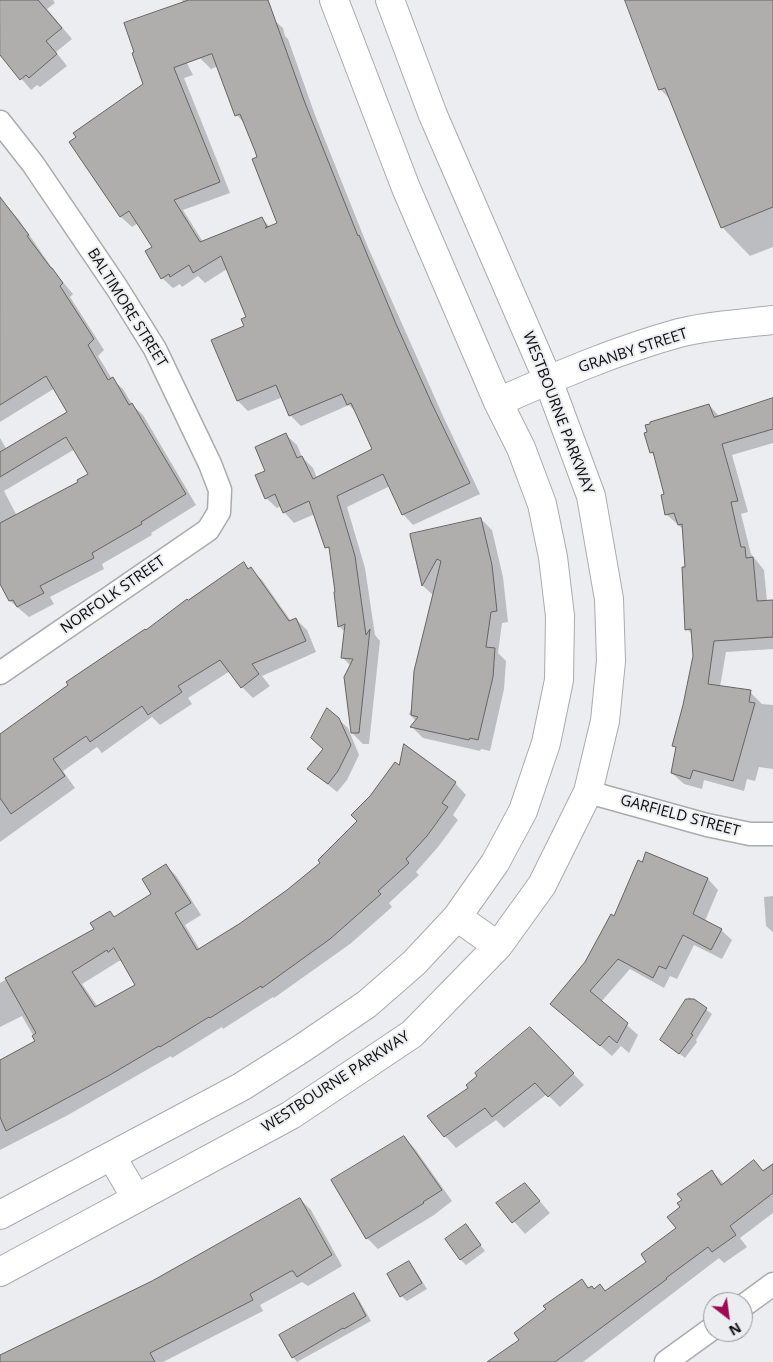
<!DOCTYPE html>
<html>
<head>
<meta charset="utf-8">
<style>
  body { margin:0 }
  #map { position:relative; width:773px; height:1362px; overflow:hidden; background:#ecedf0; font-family:"Open Sans",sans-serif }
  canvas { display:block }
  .north { position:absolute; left:703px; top:1292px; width:50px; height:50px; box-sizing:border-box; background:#ecedf0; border:1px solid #939396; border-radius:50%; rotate:150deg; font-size:14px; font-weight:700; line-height:20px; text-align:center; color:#0d0d0e }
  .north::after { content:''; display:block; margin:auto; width:18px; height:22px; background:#9d0b56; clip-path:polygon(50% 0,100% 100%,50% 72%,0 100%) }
</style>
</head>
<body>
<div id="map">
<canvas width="773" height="1362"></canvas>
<div class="north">N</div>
</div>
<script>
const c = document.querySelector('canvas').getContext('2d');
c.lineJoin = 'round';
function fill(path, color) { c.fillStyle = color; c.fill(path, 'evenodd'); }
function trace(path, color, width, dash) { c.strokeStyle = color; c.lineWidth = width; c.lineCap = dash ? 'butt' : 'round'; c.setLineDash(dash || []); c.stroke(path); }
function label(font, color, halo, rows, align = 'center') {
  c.font = font + ' "Open Sans",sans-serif'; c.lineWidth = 4; c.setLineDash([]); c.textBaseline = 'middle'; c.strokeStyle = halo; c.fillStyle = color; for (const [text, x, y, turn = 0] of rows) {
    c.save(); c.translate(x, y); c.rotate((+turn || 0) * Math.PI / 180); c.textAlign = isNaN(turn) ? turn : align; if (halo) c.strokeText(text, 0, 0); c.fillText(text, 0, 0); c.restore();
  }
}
const shadow = new Path2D(`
  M0 0H53L55 3 47 9 72 39 56 52 67 66 40 87 37 85 31 90 0 53Z
  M182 0H268L275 21 283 28 285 36 288 39 315 115 367 245 443 416 480 494 413 525 403 514 390 486 347 507 365 568 375 635 380 641 369 744H363L352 733 351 666 342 657 345 632 339 626 337 593 331 551 327 547 315 514 294 523 284 512 281 506 277 508 266 498V471L286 435 297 445 302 457 313 468 317 478 374 450 356 412 349 405 301 426 290 415 283 397 248 411 238 401 247 318 227 269 205 283 198 276 182 287 180 284 173 288 162 278 153 247 138 223 132 227 121 217 70 143 144 84 167 24 193 75 184 78 230 193 183 210 203 242 262 219 270 227 279 223 258 158 245 124 237 115 218 66 211 69 200 58Z
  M626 0H773V247L750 256 722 227 672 101 660 89Z
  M0 198 19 220 56 274 73 294 70 297 104 350 98 356 112 379 123 389 133 406 143 415 196 505 151 533 152 535 102 564 104 569 50 597 54 604 29 617 10 601 0 581V438L7 450 69 412 55 388 0 422ZM75 449 89 474 80 482 17 516 4 491Z
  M773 400V443L732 455 748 512 741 514 751 554 764 570 767 601H773V649L726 652 720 687 750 692 762 704 773 705V769L759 767 755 781 747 779 744 791 704 780 702 789 684 784 672 773 677 748 674 745 684 705 694 656 693 635 687 629V568L684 530 667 515 662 496 665 495 655 457 651 452 709 405 720 417Z
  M481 519 492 530 503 577 508 622 502 623 498 653 506 661 504 689 490 751 481 749 480 751 423 738 412 727 416 721 409 714 413 706 434 596 423 586 412 535Z
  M244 564 262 580 291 621 296 619 307 630 316 652 262 676 270 686 253 698 242 687 230 671 188 698 192 704 160 725 152 717 102 753 97 747 63 771 75 788 0 842V736Z
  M338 719 348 728 359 755 347 780 337 792 309 769 324 749Z
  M400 767 455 783 466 795 453 815 458 820 438 847 416 872 419 875 389 903 392 907 350 944 274 998 273 997 223 1029 222 1027 172 1058 171 1056 68 1115 0 1150V1061L37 1042 22 1016 0 1027V983L96 929 110 912 115 918 153 895 166 865 177 877 201 915 185 925 200 950 239 925 288 891 322 863 359 821ZM119 961H123L136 985 98 1007 82 984Z
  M708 879 718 890 705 921 721 930 732 940 722 959 694 945 677 979 670 976 664 988 630 969 601 1002 638 1035 629 1053 621 1046 612 1056 552 1004 586 963 614 918Z
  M773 896V932L766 926 764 897Z
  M689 997 712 1014 696 1040 697 1042 685 1058 662 1040Z
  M541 1040 584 1085 560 1107 547 1094 504 1128 496 1120 456 1148 445 1136Z
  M404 1137 415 1149 452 1201 434 1215 378 1249 367 1238Z
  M754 1162 763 1170 773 1163V1213L740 1238 747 1247 724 1263 719 1258 583 1362H499L582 1281 589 1289 594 1290 600 1286 606 1292 648 1262 677 1229 682 1207 712 1171 724 1184Z
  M525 1184 550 1213 525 1234 498 1203Z
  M300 1199 311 1210 342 1266 308 1286 302 1282 260 1305 263 1311 163 1362H0V1358L152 1282Z
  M466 1226 485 1251 466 1265 460 1259Z
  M409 1263 414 1268 427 1289 407 1301 401 1296Z
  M353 1294 359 1300 371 1321 297 1362 293 1357Z`);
const building = new Path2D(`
  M0 0H38L62 28 46 41 57 54 29 78 26 75 20 80 0 55Z
  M189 0H268L305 103 358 236 359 235 396 324 432 404 470 483 402 515 383 474 337 496 355 556 366 635 370 629 359 733H351L344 677 353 659 341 658 345 624 338 627 334 592H335L329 547 325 548 309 501 283 513 275 494 265 499 255 475 265 471 255 447 286 433 297 458 302 456 313 479 372 449 351 403 347 405 342 394 289 416 276 385 237 401 211 340 244 326 241 319 246 317 221 256 193 273 189 265 170 277 169 274 161 279 145 251 152 247 129 211 120 217 69 142 76 137 73 133 143 84 132 53 134 52 124 23ZM212 54 235 116 240 114 255 151 257 157 252 159 277 223 265 228 267 227 262 217 200 242 174 200 220 182 174 68Z
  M625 0H773V207L721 228 665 88 659 90Z
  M0 197 29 235 27 236 51 268H52L63 283 60 286 94 339 88 345 108 380 113 377 129 405 132 403 186 494 141 522 142 524 92 553 94 558 40 586 44 593 17 607 13 600 9 601 0 584V523L78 482 77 480 88 474 66 437 0 477V452L67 412 46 376 0 405Z
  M773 398V429L722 444 738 501 731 502 741 547H745L746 558 753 557 757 601 773 600V637L714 641 708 684 751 690 749 702 755 703 733 781 693 770 690 779 671 773 676 747 672 746 683 705 693 656 691 629 685 630 682 567H685L682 524 678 525 674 513 665 515 661 495 664 494 653 452 650 453 644 433 647 432 645 425 650 424V422L709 404 714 417Z
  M481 518 492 565 497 611 491 612 486 647 495 648 493 677 478 740 470 738 469 740 410 727 418 717 411 715 414 671 441 561 437 559 422 586 410 535V534Z
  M244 562 248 569 251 567 289 621 296 618 306 641 252 664 259 674 241 688 220 660 178 686 182 692 148 715 142 706 90 742 86 736 53 759 65 776 11 814 0 798V734L68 685 66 682 145 629 146 630 187 599 188 600Z
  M327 708 339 718 351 745 338 771 328 784 307 769 323 749 311 738Z
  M404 744 456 782 442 803 448 807 427 836 406 859 409 863 378 891 381 894 330 939 262 988 261 986 210 1018 209 1017 160 1047 159 1046 108 1076 6 1131 0 1117V1060L35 1041 32 1036 36 1033 5 978 94 929 90 923 110 911 114 917 151 894 142 879 166 864 191 903 175 913 197 950 239 924 287 890 320 863 318 860 357 821 351 815 370 796 395 762 399 765ZM114 948 135 985 95 1007 72 972 107 950 108 952Z
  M646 852 708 878 693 914 722 929 711 950 683 935 666 969 659 966 653 978 618 959 590 991 628 1023 617 1043 609 1036 600 1046 550 1004 585 962 611 914 614 916 638 860 642 862Z
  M686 999H694L707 1008 691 1034 693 1035 679 1054 660 1040Z
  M530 1027 574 1073 548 1097 535 1083 492 1117 485 1108 444 1137 427 1116 468 1088 466 1085 477 1076 475 1073Z
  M404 1136 442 1190 423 1202 424 1203 366 1239 331 1180Z
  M754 1160 763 1171 773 1164V1193L730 1226 736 1235 712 1252 708 1247 666 1278 667 1279 555 1362H487L519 1340 514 1333 546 1309 543 1306 582 1279 588 1288 592 1286 594 1289 600 1284 605 1291 646 1262 641 1254 676 1228 667 1217 680 1207 677 1203 682 1200 677 1194 712 1170 721 1185Z
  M525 1183 540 1201 512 1223 496 1203Z
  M300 1198 332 1255 297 1277 293 1271H291L250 1294 253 1300 150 1353 155 1362H0V1355L152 1281Z
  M466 1224 481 1245 460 1260 445 1239Z
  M409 1261 422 1283 400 1297 387 1274Z
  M354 1293 366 1316 344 1329 343 1328 292 1358 279 1335Z`);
const minor = new Path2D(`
  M0 122 33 164 117 288 155 349 210 464 220 490 219 512 208 530 0 673
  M588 792 707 825 750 834H773
  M743 1306 773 1284
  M666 1362 713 1328`);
const secondary = new Path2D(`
  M498 402C557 376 617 350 679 333 709 325 742 324 773 320
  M457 917 498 946
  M112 1157 136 1198
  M0 1215 241 1087 301 1049 367 1004 414 963 457 917 495 863 523 811 546 743 559 680 560 616 553 557 542 504 521 448 498 402 406 188 334 0
  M0 1272 291 1115 412 1034 498 946 542 885 588 792 605 721 611 661 609 599 591 496 548 380 433 115 390 0`);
const streetNames = [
  ["BALTIMORE STREET",127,308,58],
  ["GRANBY STREET",633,351,-18],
  ["WESTBOURNE PARKWAY",558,413,69],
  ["NORFOLK STREET",113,595,-35],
  ["GARFIELD STREET",680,816,15],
  ["WESTBOURNE PARKWAY",336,1082,-33]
];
fill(shadow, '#0003');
fill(building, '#afaeac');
trace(building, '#666462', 1);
trace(minor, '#aaabad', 25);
trace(secondary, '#aaabad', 30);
trace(minor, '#fff', 22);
trace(secondary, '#fff', 28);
label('15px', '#0d0d0e', '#ecedf0', streetNames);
</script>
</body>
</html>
